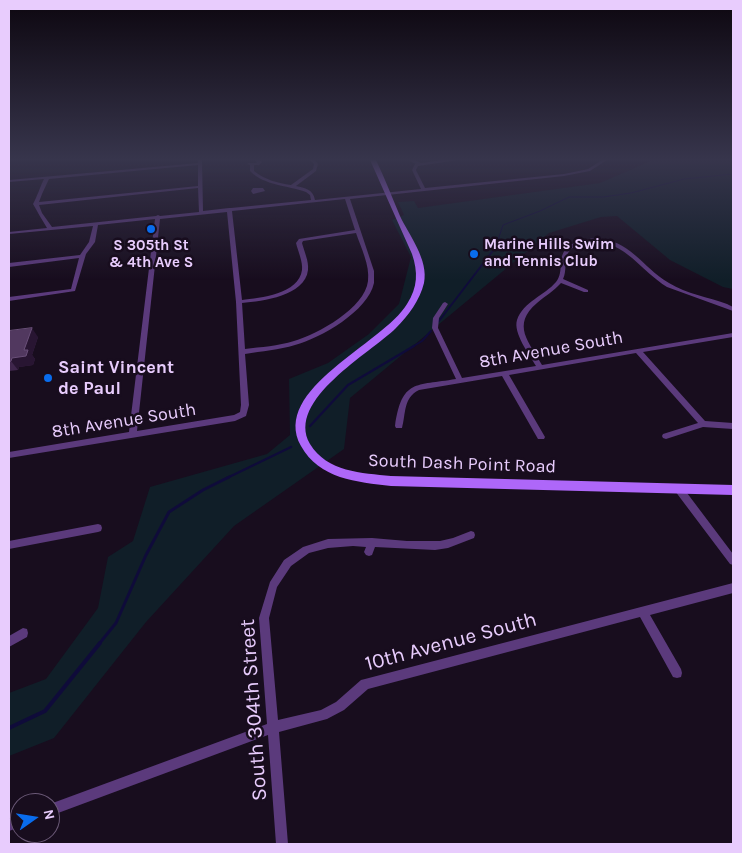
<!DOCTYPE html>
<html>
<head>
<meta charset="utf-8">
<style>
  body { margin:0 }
  #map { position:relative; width:742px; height:853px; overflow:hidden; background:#180d1e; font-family:Karla,sans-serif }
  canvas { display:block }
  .frame { position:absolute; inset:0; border:10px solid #e8ccfd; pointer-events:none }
  .north { position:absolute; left:10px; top:793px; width:50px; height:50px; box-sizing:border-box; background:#180d1e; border:1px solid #6b5977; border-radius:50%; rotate:77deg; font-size:14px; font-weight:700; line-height:20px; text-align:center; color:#e8ccfd }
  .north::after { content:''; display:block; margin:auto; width:18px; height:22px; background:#096ced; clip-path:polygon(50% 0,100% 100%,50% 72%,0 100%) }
</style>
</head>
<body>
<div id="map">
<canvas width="742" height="853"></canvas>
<div class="frame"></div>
<div class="north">N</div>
</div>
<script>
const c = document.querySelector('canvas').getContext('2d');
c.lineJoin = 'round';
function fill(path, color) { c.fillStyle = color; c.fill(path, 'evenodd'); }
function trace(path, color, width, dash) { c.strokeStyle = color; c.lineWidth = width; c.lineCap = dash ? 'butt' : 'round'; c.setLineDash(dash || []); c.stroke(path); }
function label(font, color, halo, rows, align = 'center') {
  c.font = font + ' Karla,sans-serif'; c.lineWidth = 5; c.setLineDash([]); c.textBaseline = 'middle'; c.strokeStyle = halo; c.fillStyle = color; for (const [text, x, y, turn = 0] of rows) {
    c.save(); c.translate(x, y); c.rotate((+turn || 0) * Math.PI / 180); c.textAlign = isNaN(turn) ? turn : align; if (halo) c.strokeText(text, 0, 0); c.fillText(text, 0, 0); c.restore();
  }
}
const green = new Path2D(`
  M653 160H733V289L723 287 670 260 617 216 601 217 549 233 350 398 344 449 234 526 146 622 54 738 9 756V693L46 679 98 608 108 557 133 541 150 487 267 454 290 435 289 379 328 363 369 334 399 304 411 257 392 220 404 215 398 202 414 201 418 208 600 183Z`);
const streamFar4 = new Path2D(`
  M497 243 503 225 540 211 569 197H603L631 193 684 179 733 174`);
const streamFar3 = new Path2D(`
  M439 321 495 248 497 242
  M412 347 422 341 431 331`);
const streamFar2 = new Path2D(`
  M310 426 348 385 414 346
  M227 478 291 447`);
const streamFar1 = new Path2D(`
  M99 644 116 623 146 555 169 512 203 490 229 477`);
const stream = new Path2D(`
  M9 728 45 711 100 643`);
const street = new Path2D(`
  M198 160H202L203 211 229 208H231L311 200 310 195 306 192C287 185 265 186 250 171V165L247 164 249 163H257L255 160H260L262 162 259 165H254V171C265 180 278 183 291 185L313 169 314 164 310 160H315L318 164 316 171 296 186C305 188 313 189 315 200L421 189 412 170 415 164H416L408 160H415L421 163 442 160H458L418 166 416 170 425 188 564 174 588 169 602 160H607L590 171 564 176 350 199 374 271C374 275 374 279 374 283 368 311 321 338 295 345 279 350 262 351 245 354L249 405 246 416 235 421 9 458V452L129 432 155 219 98 225 95 242 86 254 75 291 9 301V297L71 289 79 258 9 267V263L80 255 89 242 93 226 9 234V232L47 228C42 220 37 211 33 204 37 197 40 187 44 179L9 182V180L198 163ZM198 165V186L39 202 42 194 49 179ZM198 188 199 212 160 216 158 215 156 216 52 227 42 213 39 205ZM345 199 355 230 299 239 296 243C298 251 303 262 302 270 299 294 260 298 242 300L232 211ZM227 212 236 302 241 405 240 412 234 415 137 431 160 219ZM356 233C361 248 370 265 368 281 365 308 318 334 294 341 278 346 261 347 245 349L242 303C263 301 305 296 308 270 309 261 304 251 302 243L303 241Z
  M253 188H263L265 191 253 194 251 191Z
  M594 238C632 240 640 266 669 283 687 294 708 297 727 304L733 307V311L667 287C639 270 621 235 585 243 578 244 572 247 568 253 564 261 567 271 563 279L588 290V292H584L561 283C554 291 545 296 537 303 511 325 529 342 542 365L733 333V337L643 352 705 421 733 423V429L703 427 666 439 663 438 662 436 663 434 698 423 636 353 509 375 545 437 544 439H538L502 376 419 390C403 398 406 414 402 428H396L395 426C402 379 415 386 456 379L432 328 433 318 443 303 445 302 448 304 439 318 438 328 462 378 536 366C529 354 513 333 517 320 523 302 545 295 556 282 565 271 556 257 568 247 575 241 585 240 594 238Z
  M678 484 681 485 733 554V565L730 564 675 491 674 488 675 485Z
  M98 524 101 525 102 528 101 531 98 532 9 549V541Z
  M471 531 474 532 475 535 474 538 448 548 435 550 375 547 372 555 369 556 366 555 364 552 366 547 353 546 328 548 309 553 291 566 277 587 269 618 278 720 321 710 336 702 361 680 365 679 733 583V593L650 615 681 669 682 673 681 677 677 678 673 677 640 617 368 689 344 710 327 719 279 732 288 844H276L268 735 50 816V804L267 724 259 618 270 582 284 560 303 547 328 539 372 538 407 541H440L453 538Z
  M23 628 27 629 28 633 27 637 9 647V636Z
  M20 815V827L9 831V819Z`);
const secondary = new Path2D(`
  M370 160H376C385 179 392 197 400 216 409 235 429 260 424 283 420 300 408 316 396 328 371 353 285 400 310 444 327 472 362 473 391 476L733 485V495L391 486C357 482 319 479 301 446 270 389 383 344 407 304 418 287 418 272 412 254Z`);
const wall = new Path2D(`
  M9 331 38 337 32 355 35 359 33 365 19 367 18 370 9 371Z`);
const shadedWall = new Path2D(`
  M32 328 38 337 32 355 35 359 33 365 19 367 18 370 11 361 12 358 24 350Z`);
const building = new Path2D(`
  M32 328 24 350H28L26 356 12 358 11 361 9 362V331Z`);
const markers = [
  [151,229,5,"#096ced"],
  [474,254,5,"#096ced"],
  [48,378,5,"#096ced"]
];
const farPoinames = [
  ["Marine Hills Swim",484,245],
  ["and Tennis Club",484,262],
  ["S 305th St",151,246,"center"],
  ["& 4th Ave S",151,263,"center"]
];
const streetNames = [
  ["8th Avenue South",551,350,-10],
  ["8th Avenue South",124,421,-9],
  ["South Dash Point Road",462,464,2]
];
const poiNames = [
  ["Saint Vincent",58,368],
  ["de Paul",58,389]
];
const nearStreetnames = [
  ["10th Avenue South",451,642,-15],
  ["South 304th Street",254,710,-94]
];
fill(green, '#101e28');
trace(streamFar4, '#0f0b3a', 1);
trace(streamFar3, '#0f0b3a', 2);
trace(streamFar2, '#0f0b3a', 2.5);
trace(streamFar1, '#0f0b3a', 3);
trace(stream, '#0f0b3a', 4);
fill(street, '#5b3a7c');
fill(secondary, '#ae67f9');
fill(wall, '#3f264c');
fill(shadedWall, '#281532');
fill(building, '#51385f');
trace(building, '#694f78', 1);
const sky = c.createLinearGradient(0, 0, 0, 280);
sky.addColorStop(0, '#0d0710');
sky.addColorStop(0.57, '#37354c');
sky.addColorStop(1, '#37354c00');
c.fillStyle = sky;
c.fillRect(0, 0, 742, 280);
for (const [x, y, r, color] of markers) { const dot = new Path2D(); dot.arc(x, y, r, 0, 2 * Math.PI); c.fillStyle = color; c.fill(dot); trace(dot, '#180d1e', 2); }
label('bold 15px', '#e8ccfd', '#180d1e', farPoinames, 'left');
label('18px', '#e8ccfd', '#180d1e', streetNames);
label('bold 18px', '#e8ccfd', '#180d1e', poiNames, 'left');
label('21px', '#e8ccfd', '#180d1e', nearStreetnames);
</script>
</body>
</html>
